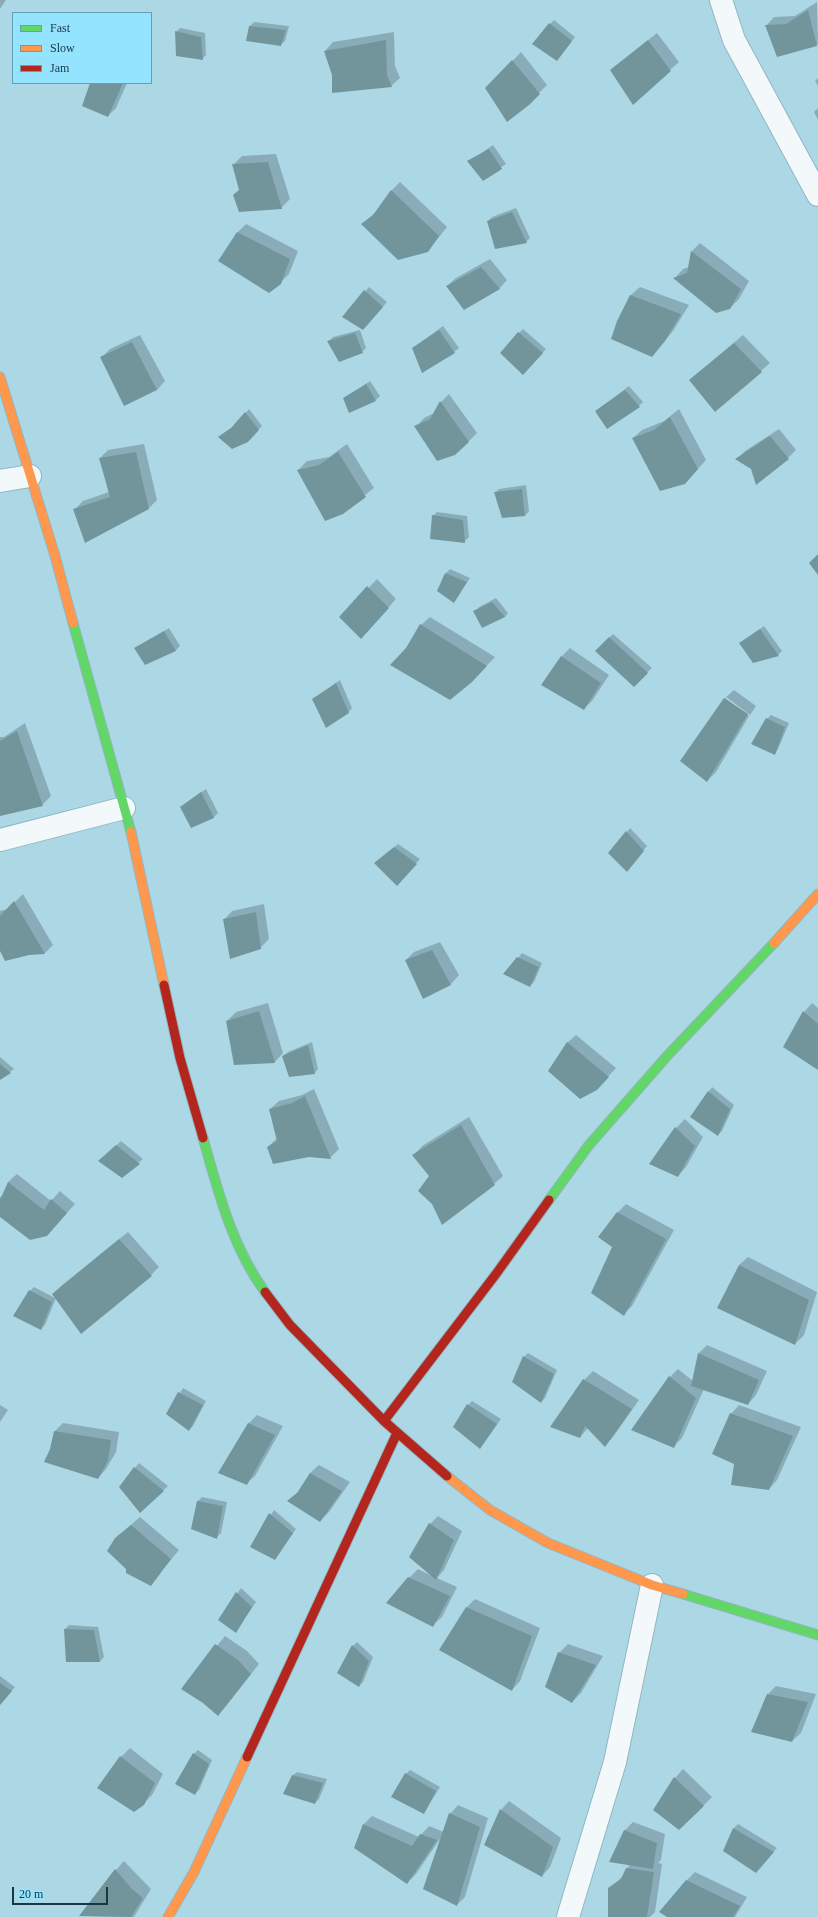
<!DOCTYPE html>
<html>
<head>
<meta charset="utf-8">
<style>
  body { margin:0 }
  #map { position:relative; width:818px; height:1917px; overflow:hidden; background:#acd8e6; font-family:Georgia,serif }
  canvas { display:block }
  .legend { position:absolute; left:12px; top:12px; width:140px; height:72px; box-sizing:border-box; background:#94e4ff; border:1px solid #629fb4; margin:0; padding:5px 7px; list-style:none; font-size:12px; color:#163843 }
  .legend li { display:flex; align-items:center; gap:8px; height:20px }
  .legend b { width:20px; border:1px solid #629fb4 }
  .scale { position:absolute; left:12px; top:1887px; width:96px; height:18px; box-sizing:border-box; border:2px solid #163843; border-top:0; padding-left:5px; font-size:12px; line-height:14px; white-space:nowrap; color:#163843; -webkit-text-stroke:3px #94e4ff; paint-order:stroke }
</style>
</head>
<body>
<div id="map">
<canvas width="818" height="1917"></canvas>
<ul class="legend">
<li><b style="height:5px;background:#63d668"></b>Fast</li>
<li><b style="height:5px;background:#ff974d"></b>Slow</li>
<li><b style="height:5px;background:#b3261e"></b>Jam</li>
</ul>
<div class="scale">20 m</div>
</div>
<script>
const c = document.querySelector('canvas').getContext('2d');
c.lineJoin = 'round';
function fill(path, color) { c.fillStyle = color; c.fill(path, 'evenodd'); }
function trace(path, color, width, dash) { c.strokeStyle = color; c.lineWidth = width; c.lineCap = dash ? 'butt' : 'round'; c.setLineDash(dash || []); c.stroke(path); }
const shadow = new Path2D(`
  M0 0H6L0 9Z
  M817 2 818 44 816 45 766 26 774 17 795 16Z
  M554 20 575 37 561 55 550 24Z
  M254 22 289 26 285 41 280 45 248 40 250 26Z
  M180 28 205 33 206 55 202 59 176 32Z
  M394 32 395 66 400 78 391 86 333 74 325 51 333 42Z
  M657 33 679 62 670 70H611Z
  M521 52 547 85 528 104 487 88Z
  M818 78V86L815 81Z
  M91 83H127L116 108 108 116Z
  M818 108V120L814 112Z
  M493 145 506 164 483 179 468 162Z
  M276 154 290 199 281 208 240 189 233 165 242 156Z
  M400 182 447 227 428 251 363 224 377 211 391 191Z
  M516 208 530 238 526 242 488 221 492 217Z
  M246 224 298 251 289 274 280 283 219 261 238 232Z
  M700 243 749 281 739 299 730 308 675 278 683 269 689 267 692 251Z
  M490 259 507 280 499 289 447 286 456 278Z
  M369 287 387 302 367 325 344 317Z
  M640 287 689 305 673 331 652 356 618 322 631 295Z
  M443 326 459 348 454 352 413 348Z
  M523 329 546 349 527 370 519 333Z
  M360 330 366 348 362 352 329 341 333 337Z
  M140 335 165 381 157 390 102 357 110 349Z
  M743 335 770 363 715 411 690 380Z
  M370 381 380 396 376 400 349 412 344 399Z
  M629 386 643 402 639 406 600 408Z
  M449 394 477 433 468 442 416 427 424 418 434 413 441 402Z
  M249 409 262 426 247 441 219 436 235 426Z
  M679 409 706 460 685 483 633 438 642 430 664 421Z
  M779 429 796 450 788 458 752 468 737 459 745 451Z
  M144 444 157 500 149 508 74 510 83 501 109 492 100 458 108 450Z
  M347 444 374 488 342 513 298 470 307 461 329 457Z
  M526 485 529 511 525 516 495 493 499 489Z
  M437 512 467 516 469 537 465 541 433 516Z
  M450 569 470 578 454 602 438 591 446 573Z
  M377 579 396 599 369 629 341 617Z
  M496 598 508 613 505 617 475 612 479 607Z
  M430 617 495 657 472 681 407 649 421 625Z
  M764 626 782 651 778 655 741 643Z
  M169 628 180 646 176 650 146 664 136 648Z
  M613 634 652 668 634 685 596 651Z
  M570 648 609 675 592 701 583 709 543 685 562 656Z
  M340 680 352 708 348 713 313 700Z
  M734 690 756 706 750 715 726 697Z
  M725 698 749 716 716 772 707 781 681 761Z
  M771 715 789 723 778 749 774 754 767 719Z
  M25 723 51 796 42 805 0 815V737H4Z
  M206 789 218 813 214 817 192 827 186 803Z
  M630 828 647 846 631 866 627 832Z
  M398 844 420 859 401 880 380 859Z
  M23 894 53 945 45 953 29 954 0 949V911L8 909Z
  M264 904 269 939 260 948 224 920 232 911Z
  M440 942 459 975 451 984 423 997 406 960 414 952Z
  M522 953 542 963 534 982 530 986 518 958Z
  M268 1003 283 1053 275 1062 235 1063 227 1021 236 1012Z
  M812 1003 818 1008V1069L804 1012Z
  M576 1035 616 1068 605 1080 567 1043Z
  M312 1042 318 1069 314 1074 283 1056 288 1052Z
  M0 1057 14 1069 0 1079Z
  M712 1087 734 1105 722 1131 718 1135 691 1117Z
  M314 1089 339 1149 330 1158 268 1147 277 1138 270 1109 279 1101 302 1095Z
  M469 1117 503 1176 494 1184 430 1176 414 1155 422 1146Z
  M685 1119 703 1137 686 1167 678 1176 650 1163 676 1128Z
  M121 1141 143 1159 122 1176 100 1161Z
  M17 1174 51 1201 60 1191 75 1204 55 1226 0 1216V1197L4 1195 8 1182Z
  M626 1204 674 1230 632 1306 624 1314 613 1246 617 1213Z
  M128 1232 159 1267 151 1275 56 1298 45 1325 41 1329 30 1291 34 1287 55 1298 53 1295 61 1286Z
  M748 1257 817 1292 804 1335 795 1344 739 1265Z
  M707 1345 767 1371 756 1395 748 1404 704 1389 682 1438 674 1446 670 1377 678 1369 693 1381 699 1353Z
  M528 1353 557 1370 545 1398 541 1402 524 1357Z
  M593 1371 639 1400 613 1437 605 1446 588 1428 580 1437 551 1426 584 1380Z
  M183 1388 206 1401 193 1426 189 1430 167 1414Z
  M472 1401 501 1419 484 1443 468 1405Z
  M0 1405 8 1410 0 1422Z
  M739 1405 801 1427 777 1480 769 1489 735 1463 731 1414Z
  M257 1415 283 1426 255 1476 246 1484 219 1472 249 1423Z
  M63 1423 119 1432 116 1452 106 1469 98 1478 51 1450 55 1431Z
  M139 1463 168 1486 141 1511 120 1487Z
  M319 1465 350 1482 329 1512 320 1521 288 1501 300 1490 310 1473Z
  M202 1497 227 1502 221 1533 217 1537 198 1501Z
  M274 1510 296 1529 275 1559 252 1546Z
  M438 1516 462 1531 444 1570 437 1578 457 1587 442 1617 433 1625 409 1578 418 1569 430 1575V1524Z
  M140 1517 179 1550 150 1585 127 1568 116 1538Z
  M241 1588 256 1602 236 1631 219 1620Z
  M475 1599 540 1628 520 1681 512 1690 467 1607Z
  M69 1625 98 1627 104 1657 100 1661H67L65 1629Z
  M225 1636 247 1651 259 1664 226 1706 204 1702 182 1689Z
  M357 1642 373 1657 363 1682 359 1686 353 1646Z
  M568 1644 603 1656 581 1693 572 1702 559 1653Z
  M0 1676 15 1687 0 1705Z
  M776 1686 816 1694 801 1733 792 1741 767 1695Z
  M130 1748 163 1774 152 1795 143 1804 99 1788 121 1757Z
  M198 1750 212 1760 199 1790 195 1794 194 1754Z
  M683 1769 712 1797 703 1806 654 1810 675 1778Z
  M410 1770 440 1787 424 1813 406 1774Z
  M297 1772 327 1779 319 1799 315 1803 292 1776Z
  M509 1801 561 1838 550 1867 542 1876 501 1810Z
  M458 1805 488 1818 465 1897 457 1905 442 1836 416 1874 407 1883 355 1848 364 1824 372 1816 419 1837 429 1826 444 1832 450 1814Z
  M633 1822 665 1834 661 1860 658 1863 662 1864 655 1912 650 1917H619L609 1889 623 1876 630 1864 624 1831Z
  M738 1824 777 1848 760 1867 724 1851 734 1828Z
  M124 1861 151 1889 134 1917 81 1916 116 1870Z
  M695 1872 747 1897 735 1917H669L687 1880Z`);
const building = new Path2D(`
  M808 10 817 46 777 57 765 25 786 24Z
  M549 23 572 41 557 61 532 44Z
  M249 26 286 30 281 46 246 41Z
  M175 31 201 37 203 60 176 56Z
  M386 40 387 75 392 87 332 93V75L324 51Z
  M648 40 671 71 633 105 610 70Z
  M512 60 540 94 529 105 507 122 485 88Z
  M90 83H123L108 117 82 106Z
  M489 149 502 169 483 181 467 161Z
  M268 162 282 209 239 212 233 195 239 190 232 164Z
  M391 190 439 236 428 252 398 260 361 224 373 215Z
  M512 212 527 243 495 249 487 221Z
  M237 232 290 259 281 284 269 293 218 261Z
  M691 251 741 289 730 309 716 313 673 278 687 273Z
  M481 267 500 289 464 310 446 286Z
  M364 290 383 307 363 330 342 317Z
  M630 295 681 314 665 341 652 357 611 339 617 321Z
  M439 330 455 353 422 373 412 348Z
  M518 332 543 353 523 375 500 353Z
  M355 333 363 353 339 362 327 341Z
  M132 342 157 390 124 406 100 357Z
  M734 343 762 372 715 412 689 380Z
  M366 384 376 401 349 413 343 398Z
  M625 390 640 407 607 429 595 411Z
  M440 401 469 442 455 455 437 461 414 426 430 419Z
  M245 412 259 430 248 442 232 449 218 437 231 428Z
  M670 417 698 469 685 484 660 491 632 438 654 430Z
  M770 436 789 459 756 485 751 469 735 459Z
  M136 452 149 509 85 543 73 509 110 497 99 458Z
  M338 452 366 497 343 514 325 521 297 470 319 465Z
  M522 489 525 516 502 518 494 492Z
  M432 515 463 520 465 543 430 539Z
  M818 554V575L809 563Z
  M445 573 467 582 454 603 437 591Z
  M367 586 389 608 361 639 339 617Z
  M492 602 505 617 482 628 473 611Z
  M420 624 487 666 472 682 450 700 390 665 406 648Z
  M760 629 779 656 753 663 739 643Z
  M164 631 176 651 145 665 134 648Z
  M609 637 648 673 634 687 595 651Z
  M561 656 601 683 584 710 541 685Z
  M336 683 349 713 326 728 312 699Z
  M724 698 748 714 707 782 680 761Z
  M766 718 785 727 775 755 751 744Z
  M17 731 43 806 0 816V741Z
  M201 792 214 818 191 828 180 807Z
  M626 831 644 851 627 872 608 853Z
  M394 847 417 864 397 886 374 863Z
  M14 901 45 954 29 955 5 961 0 951V916Z
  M256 912 261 949 230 959 223 919Z
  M432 950 451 985 423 999 405 960Z
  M517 957 539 967 530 987 503 974Z
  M259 1011 275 1063 234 1065 226 1021Z
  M803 1011 818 1024V1070L783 1047Z
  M567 1042 609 1077 597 1090 580 1099 548 1071Z
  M308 1045 315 1074 289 1077 282 1056Z
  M0 1064 11 1073 0 1080Z
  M708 1091 730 1109 718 1136 690 1117Z
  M305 1096 331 1159 309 1157 273 1164 267 1147 277 1141 269 1109 292 1103Z
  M461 1125 495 1185 442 1225 432 1204 418 1191 429 1176 412 1155Z
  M675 1127 695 1146 678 1177 649 1164Z
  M116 1145 140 1164 122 1178 98 1161Z
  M8 1182 44 1210 51 1199 67 1213 47 1236 30 1240 0 1217V1200Z
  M617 1212 666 1239 624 1316 591 1293 612 1247 598 1237Z
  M119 1239 152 1276 81 1334 52 1294Z
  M739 1265 809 1300 795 1345 717 1308Z
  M29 1290 52 1302 41 1330 13 1316Z
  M698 1353 759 1380 748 1405 691 1386Z
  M523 1356 554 1374 541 1403 512 1382Z
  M669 1376 696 1398 674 1448 631 1430Z
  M583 1379 632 1409 605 1447 585 1426 580 1438 550 1427Z
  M178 1392 203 1405 189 1431 166 1414Z
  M467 1404 497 1424 480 1449 453 1427Z
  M730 1413 793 1436 769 1490 731 1485 734 1464 712 1454Z
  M248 1423 275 1435 247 1485 218 1473Z
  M54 1431 111 1440 108 1461 98 1479 44 1462 50 1449Z
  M134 1467 164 1491 140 1513 119 1487Z
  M310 1473 342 1491 320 1522 287 1501 297 1493Z
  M197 1501 223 1506 217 1539 191 1529Z
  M269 1513 293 1533 275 1560 250 1547Z
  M429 1523 454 1540 436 1580 409 1557Z
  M131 1525 171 1559 151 1586 126 1573V1569L107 1551 115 1538Z
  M408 1577 450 1596 433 1627 386 1603Z
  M236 1592 252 1607 236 1633 218 1620Z
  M466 1607 532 1636 512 1691 439 1650Z
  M64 1629 94 1630 100 1662H66Z
  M215 1644 238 1660 251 1674 218 1716 203 1703 181 1689Z
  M352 1645 369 1661 359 1687 337 1673Z
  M558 1652 596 1665 572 1703 545 1687Z
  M0 1683 12 1691 0 1705Z
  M767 1694 808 1702 792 1742 751 1732Z
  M193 1753 209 1764 195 1795 175 1784Z
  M120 1756 155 1783 144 1805 134 1812 97 1788Z
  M405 1773 436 1791 424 1814 391 1797Z
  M292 1775 323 1783 315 1804 283 1794Z
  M674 1777 704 1806 679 1830 653 1810Z
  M500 1809 553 1847 542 1877 484 1845Z
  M449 1813 480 1827 457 1906 423 1889Z
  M363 1824 412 1846 420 1834 437 1840 407 1884 354 1848Z
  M733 1828 774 1852 756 1873 723 1851Z
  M624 1830 657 1843 653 1869 609 1862Z
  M626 1868 654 1872 647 1917H608V1888L621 1879Z
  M115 1869 132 1889 143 1898 131 1917 79 1916Z
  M686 1880 740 1906 733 1917H667L659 1912Z`);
const street = new Path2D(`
  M721 0 734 40 818 195
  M0 481 30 476
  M0 840 124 808
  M568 1917 615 1762 652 1585`);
const fast = new Path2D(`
  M73 623 131 832
  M203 1138C218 1191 232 1247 265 1292
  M549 1200 589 1145 668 1055 774 943
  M683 1594 818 1635`);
const slow = new Path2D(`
  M0 377 55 556 73 623
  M131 832 164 985
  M774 943 818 894
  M447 1476 490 1510 548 1543 652 1585 683 1594
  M168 1917 194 1872 247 1757`);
const jam = new Path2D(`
  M164 985 180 1058 203 1138
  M265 1292 290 1325 384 1421 447 1476
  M384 1421 496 1274 549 1200
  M247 1757 397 1433`);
fill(shadow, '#0003');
fill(building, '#72959c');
trace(street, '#93b6c2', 24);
trace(fast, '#93b6c2', 11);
trace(slow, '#93b6c2', 11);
trace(jam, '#93b6c2', 11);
trace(street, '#f3f9fb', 22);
trace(fast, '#63d668', 9);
trace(slow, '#ff974d', 9);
trace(jam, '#b3261e', 9);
</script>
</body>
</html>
